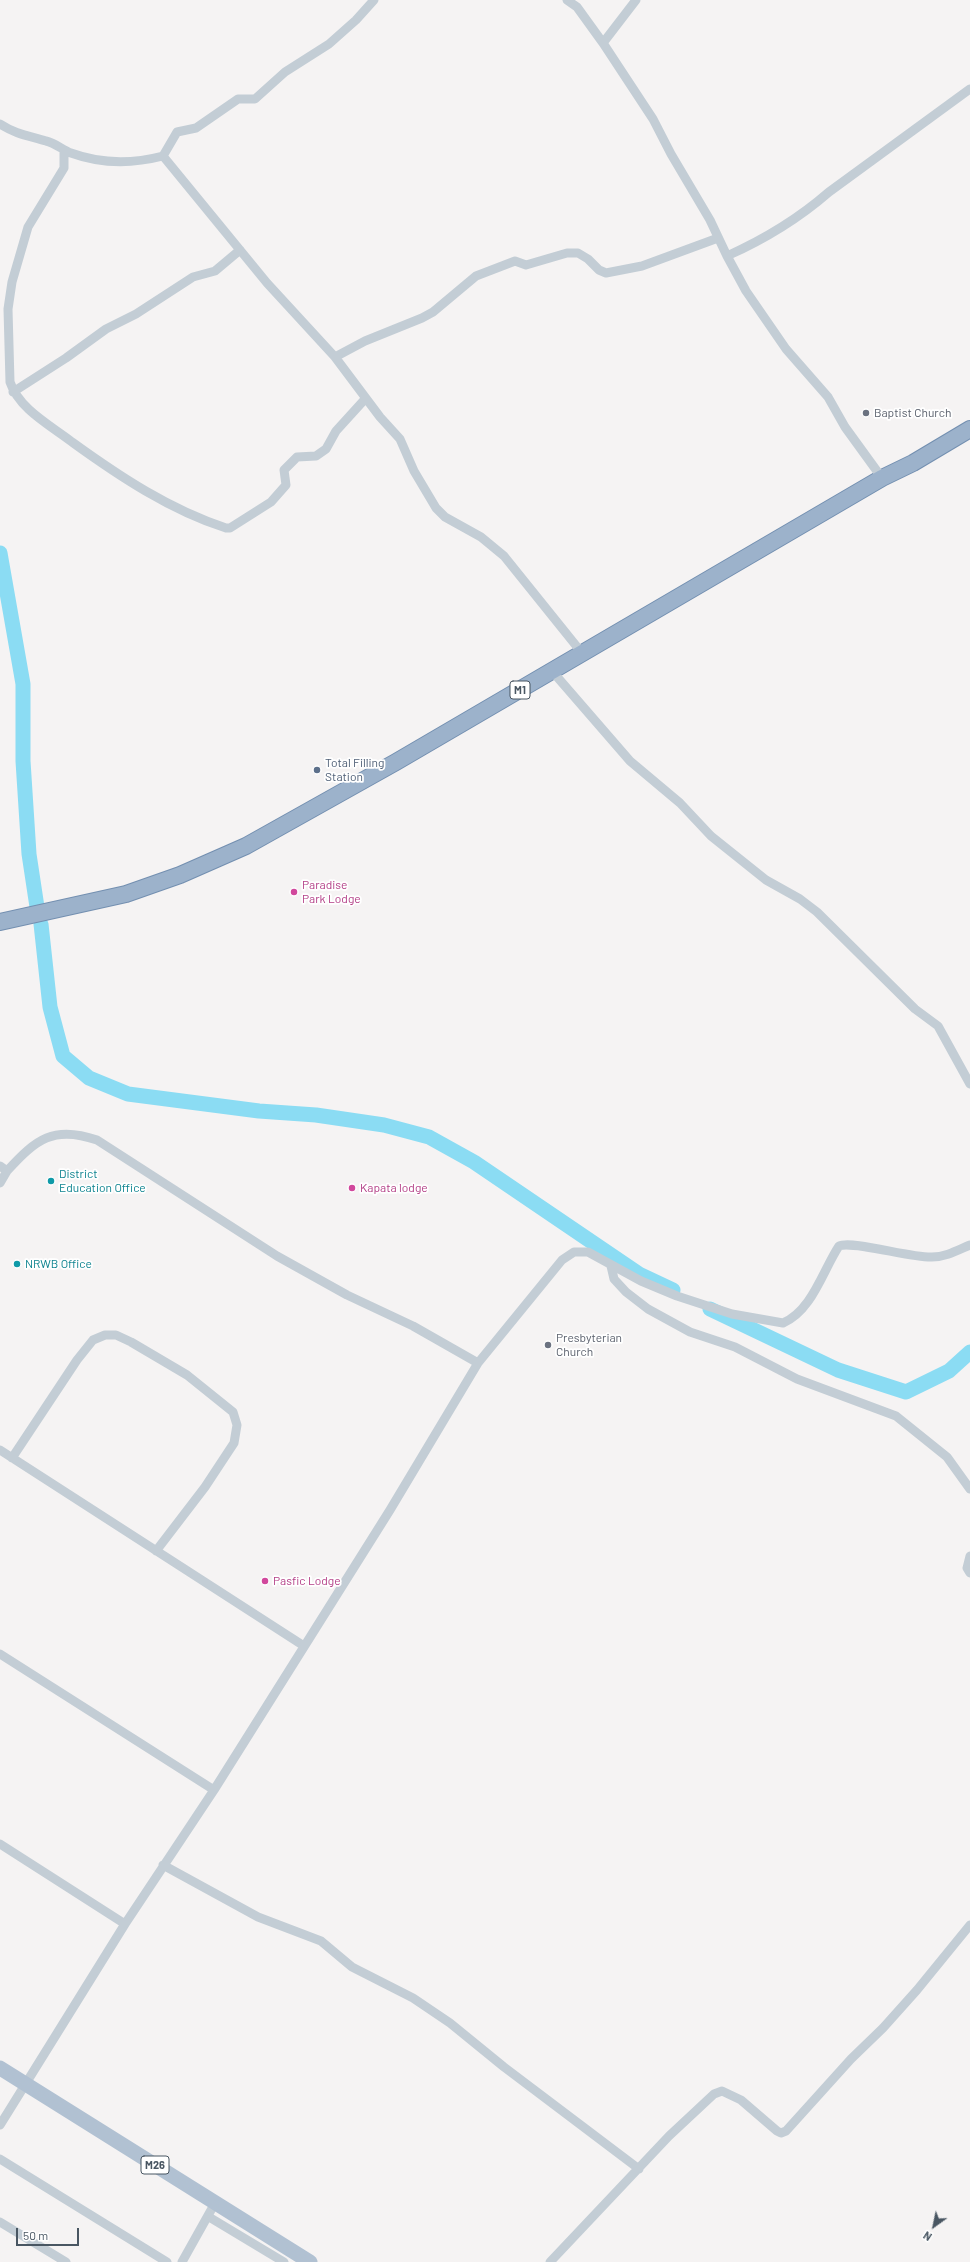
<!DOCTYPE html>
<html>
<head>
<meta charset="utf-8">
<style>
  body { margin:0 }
  #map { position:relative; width:970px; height:2262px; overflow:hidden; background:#f5f3f3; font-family:Barlow,sans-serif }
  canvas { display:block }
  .north { position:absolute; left:914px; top:2206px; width:40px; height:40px; -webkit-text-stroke:3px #fff; paint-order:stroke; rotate:213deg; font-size:11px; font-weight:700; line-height:16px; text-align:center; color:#495662 }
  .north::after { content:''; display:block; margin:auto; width:14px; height:18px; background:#495662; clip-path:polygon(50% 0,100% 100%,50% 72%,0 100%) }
  .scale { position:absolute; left:16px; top:2228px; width:63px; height:18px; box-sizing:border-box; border:2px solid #495662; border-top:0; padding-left:5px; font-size:12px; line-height:14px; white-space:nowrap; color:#495662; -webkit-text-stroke:3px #fff; paint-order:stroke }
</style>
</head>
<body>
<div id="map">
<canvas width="970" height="2262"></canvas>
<div class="north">N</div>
<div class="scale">50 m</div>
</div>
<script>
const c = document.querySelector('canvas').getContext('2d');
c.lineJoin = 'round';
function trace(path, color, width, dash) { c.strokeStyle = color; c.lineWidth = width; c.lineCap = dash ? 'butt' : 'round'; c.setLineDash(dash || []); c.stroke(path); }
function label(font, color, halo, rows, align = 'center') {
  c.font = font + ' Barlow,sans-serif'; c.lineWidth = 3.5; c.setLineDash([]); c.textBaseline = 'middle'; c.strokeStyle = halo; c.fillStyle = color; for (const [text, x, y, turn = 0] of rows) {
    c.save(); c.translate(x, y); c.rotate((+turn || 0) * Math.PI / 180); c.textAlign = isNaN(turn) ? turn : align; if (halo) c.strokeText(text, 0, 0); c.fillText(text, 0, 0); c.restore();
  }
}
const river = new Path2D(`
  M0 553 23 684V761L29 854 37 907
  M41 924 50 1007 63 1056 89 1078 128 1094 259 1111 316 1115 384 1125 429 1137 474 1162 639 1274 673 1290
  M710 1309 838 1370 906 1392 949 1371 970 1352`);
const minor = new Path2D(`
  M567 0 577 7 603 43 636 0
  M603 43 653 119 671 154 710 220 727 256C765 239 798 219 829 192L970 89
  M0 124C15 134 30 136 46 141 55 143 63 150 71 153 101 164 132 164 163 156L177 132 196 128 238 99H255L285 72 329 44 356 20 374 0
  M64 150V168L28 227 12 282 8 309 10 382C19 409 50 425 72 442 119 476 170 510 226 528H230L271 502 286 485 284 470 297 457 316 456 326 449 336 431 366 398
  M163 156 267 283 335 357 365 341 422 318 433 312 476 276 515 261 526 265 567 253H578L588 259 599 270 606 273 642 266 718 238
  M727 256 746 291 786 349 828 397 845 427 882 478
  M335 357 380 417 400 439 414 471 436 508 445 517 481 537 504 556 582 653
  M13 392 66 358 106 329 136 314 193 277 215 271 240 250
  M552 671 630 761 680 803 711 836 766 880 800 899 817 912 915 1009 938 1026 970 1084
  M0 1166 7 1171C36 1139 54 1125 97 1140L277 1256 347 1295 413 1326 478 1363
  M0 1183 7 1171
  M611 1266 614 1279 626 1292 648 1309 690 1332 735 1347 797 1379 896 1416 947 1457 970 1489
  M0 1450 304 1646
  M12 1458 77 1360 93 1340 105 1335H116L131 1342 187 1375 233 1412 237 1425 234 1443 205 1487 156 1551
  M970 1556 967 1568 970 1573
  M0 1654 214 1790
  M0 1844 125 1924
  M163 1865 258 1917 321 1941 352 1967 413 1998 450 2023 504 2067 639 2169
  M0 2125 125 1924 214 1790 390 1510 478 1363 562 1260 574 1252H588L641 1281 677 1296 732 1314 783 1323C812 1311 823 1270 839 1246 852 1240 911 1258 932 1257 946 1257 958 1250 970 1245
  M0 2159 167 2262
  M209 2217 284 2262
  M0 2222 66 2262
  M182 2262 215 2203
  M550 2262 669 2136 714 2094 722 2091 741 2100 777 2131 781 2133 786 2131 851 2059 883 2028 917 1990 970 1925`);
const primary = new Path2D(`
  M0 2068 310 2262`);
const trunk = new Path2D(`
  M0 922 126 894 180 875 246 846 396 762 882 478 913 463 970 429`);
const markers = [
  [866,413,4,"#6b7280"],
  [317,770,4,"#5c6f8a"],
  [294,892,4,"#d1479c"],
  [51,1181,4,"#0f9aa8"],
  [352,1188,4,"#d1479c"],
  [17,1264,4,"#0f9aa8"],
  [548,1345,4,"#6b7280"],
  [265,1581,4,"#d1479c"]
];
const shields = [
  [520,690,20],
  [155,2165,28]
];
const shieldNames = [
  ["M1",520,690],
  ["M26",155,2165]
];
const worshipNames = [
  ["Baptist Church",874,413],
  ["Presbyterian",556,1338],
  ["Church",556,1352]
];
const serviceNames = [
  ["Total Filling",325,763],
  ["Station",325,777]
];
const hotelNames = [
  ["Paradise",302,885],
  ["Park Lodge",302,899],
  ["Kapata lodge",360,1188],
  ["Pasfic Lodge",273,1581]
];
const cultureNames = [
  ["District",59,1174],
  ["Education Office",59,1188],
  ["NRWB Office",25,1264]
];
trace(river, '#8bdcf3', 15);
trace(trunk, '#738fb0', 18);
trace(minor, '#c3cdd5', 9);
trace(primary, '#b1c1d2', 15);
trace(trunk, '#9cb2cb', 16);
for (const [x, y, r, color] of markers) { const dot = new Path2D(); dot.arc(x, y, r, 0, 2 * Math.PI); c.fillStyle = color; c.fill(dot); trace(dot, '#fff', 1.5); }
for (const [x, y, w] of shields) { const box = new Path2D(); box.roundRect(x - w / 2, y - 9, w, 18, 3); c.fillStyle = '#fff'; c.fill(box); trace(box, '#495662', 1); }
label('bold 11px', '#495662', null, shieldNames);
label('12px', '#5b616d', '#fff', worshipNames, 'left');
label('12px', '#4e5e75', '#fff', serviceNames, 'left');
label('12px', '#b23c85', '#fff', hotelNames, 'left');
label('12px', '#0d838f', '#fff', cultureNames, 'left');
</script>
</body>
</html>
